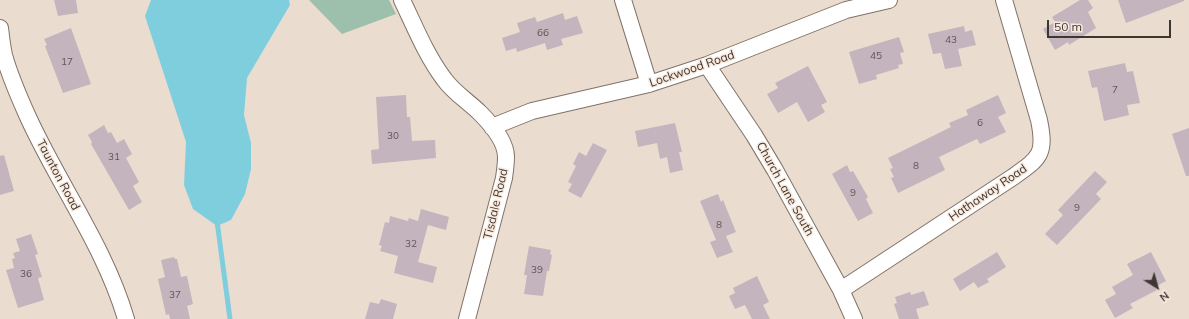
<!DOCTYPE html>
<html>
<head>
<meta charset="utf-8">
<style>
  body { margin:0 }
  #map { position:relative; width:1189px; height:319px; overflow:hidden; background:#ebdcd0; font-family:Mulish,sans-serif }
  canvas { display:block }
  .north { position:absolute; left:1137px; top:267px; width:40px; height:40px; -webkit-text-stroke:3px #f9e9dd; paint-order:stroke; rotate:143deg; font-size:11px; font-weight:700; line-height:16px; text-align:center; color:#3d3732 }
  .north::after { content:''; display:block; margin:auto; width:14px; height:18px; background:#3d3732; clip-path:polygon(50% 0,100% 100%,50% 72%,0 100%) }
  .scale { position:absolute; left:1047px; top:20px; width:124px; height:18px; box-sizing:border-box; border:2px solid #3d3732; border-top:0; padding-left:5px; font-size:12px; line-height:14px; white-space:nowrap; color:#3d3732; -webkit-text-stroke:3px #f9e9dd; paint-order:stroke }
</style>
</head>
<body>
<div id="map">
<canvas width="1189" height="319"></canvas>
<div class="north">N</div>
<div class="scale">50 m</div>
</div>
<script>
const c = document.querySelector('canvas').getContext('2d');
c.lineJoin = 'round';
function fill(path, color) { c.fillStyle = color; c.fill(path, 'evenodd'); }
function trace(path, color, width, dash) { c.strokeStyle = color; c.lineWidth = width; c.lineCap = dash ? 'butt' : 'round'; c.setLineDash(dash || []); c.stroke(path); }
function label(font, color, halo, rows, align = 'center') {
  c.font = font + ' Mulish,sans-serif'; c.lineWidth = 3; c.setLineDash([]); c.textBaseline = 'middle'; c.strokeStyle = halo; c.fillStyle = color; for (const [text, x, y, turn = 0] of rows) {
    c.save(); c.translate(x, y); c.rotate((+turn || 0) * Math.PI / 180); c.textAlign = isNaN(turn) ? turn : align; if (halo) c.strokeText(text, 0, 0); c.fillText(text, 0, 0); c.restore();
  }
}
const green = new Path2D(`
  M309 0H389L396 14 342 34Z`);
const water = new Path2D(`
  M151 0H289L290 5 247 78 244 115 251 143V169L245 194 231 220 217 226 193 209 184 185 186 142 145 16Z`);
const stream = new Path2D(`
  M217 221 230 319`);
const building = new Path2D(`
  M54 0H76L78 13 58 16Z
  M1080 0H1088L1093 8 1088 12 1096 28 1069 45 1068 42 1055 50 1043 29 1055 22 1052 17Z
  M1118 0H1184V1L1126 23Z
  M563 13 565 20 577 16 583 33 561 39 563 45 547 50 545 43 517 52 516 48 506 51 502 38 520 32 517 23 535 17 537 22Z
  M964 26 965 32 972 30 976 45 958 49 962 66 945 69 941 53 933 54 928 34Z
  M71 28 91 84 63 93 45 46 47 45 44 39Z
  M899 37 904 52 900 53 903 64 898 65 899 68 876 75 877 79 859 84 849 52Z
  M1125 63 1127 72 1133 71 1140 103 1127 105 1129 115 1104 121 1097 87 1092 88 1088 71Z
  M808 66 827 102 821 105 825 112 808 122 797 102 778 113 767 94 778 88 775 83Z
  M406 95 407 117H410L412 141 435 140 436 158 372 164 371 150 379 149 376 97Z
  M998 95 1006 113 998 117 1006 132 980 144 977 139 939 157 945 170 898 193 891 178 894 177 890 169 893 168 888 158 951 127 949 123 968 115 966 110Z
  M675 123 682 152H679L683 170 670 173 667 157 660 159 657 143 638 147 635 131Z
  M104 125 108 133 111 132 117 143 124 139 132 154 126 158 139 182 133 186 142 202 129 210 91 144 92 142 88 135Z
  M1189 128V176H1186L1172 134Z
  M593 143 607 150 581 198 568 191 572 184 568 182 576 166 573 164 579 152 586 156Z
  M4 155 14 191 0 195V156Z
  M847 165 850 172 853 171 868 197 866 199 873 213 858 221 832 174Z
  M1095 171 1107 182 1096 194 1101 199 1057 245 1045 234 1063 215 1058 210Z
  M718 194 721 202 723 200 736 232 726 236 733 252 717 258 710 242 716 240 700 201Z
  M421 209 449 217 446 230 428 225 418 262 437 267 433 283 394 273 398 256 380 251 382 246 379 245 385 222 389 223 390 216 408 221 409 218 418 221Z
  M31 234 38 254 35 255 42 277 38 278 44 300 18 308 6 270 14 268 12 259 15 258 13 253 20 251 16 239Z
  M529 246 551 250 550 254 552 255 549 271H547L543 296 524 294 527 275H524Z
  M997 252 1006 267 987 279 989 282 978 288 974 282 960 291 953 279Z
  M1151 252 1166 281 1155 287 1157 290 1130 304 1133 308 1115 318 1105 300 1116 294 1112 287 1133 275 1127 264Z
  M174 257 175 259H177L181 277 187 276 193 304 187 306 190 319H170L169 314 166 315 158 279 165 277 161 260Z
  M757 276 769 302 763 305 770 319H752L745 305 735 309 729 296 735 293 733 288Z
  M924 291 929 305 916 309 919 319H899L894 304 897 303 895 297 910 292 911 295Z
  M381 299 397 304 393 319H365L370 302 379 304Z`);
const street = new Path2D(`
  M402 0C415 27 426 55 444 79 454 93 468 101 480 113 490 123 506 141 506 157 506 164 505 171 504 178L467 319
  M623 0 649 84
  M0 28C1 37 2 46 4 55 10 77 19 97 28 117 59 185 105 247 126 319
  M707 65 754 135 775 170 841 290 854 319
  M492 127 532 111 649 84 707 65 846 10 889 0
  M841 290 1013 177C1040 158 1046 154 1039 120L1004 0`);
const numberNames = [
  ["66",543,33],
  ["43",951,40],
  ["45",876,56],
  ["17",67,62],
  ["7",1115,90],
  ["6",980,123],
  ["30",393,136],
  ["31",114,157],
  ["8",916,166],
  ["9",853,193],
  ["9",1077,208],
  ["8",719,225],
  ["32",411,244],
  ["39",537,270],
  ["36",26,274],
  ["37",175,295]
];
const streetNames = [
  ["Lockwood Road",692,69,-19],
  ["Taunton Road",58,175,62],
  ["Church Lane South",785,189,61],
  ["Hathaway Road",988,193,-34],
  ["Tisdale Road",496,204,-77]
];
fill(green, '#9cc0ac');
fill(water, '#7fcede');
trace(stream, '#7fcede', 5);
fill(building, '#c4b4be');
trace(street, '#807268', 18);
trace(street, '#fff', 16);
label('10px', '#5f5655', null, numberNames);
label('12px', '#3d3732', '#f9e9dd', streetNames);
</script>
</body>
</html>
